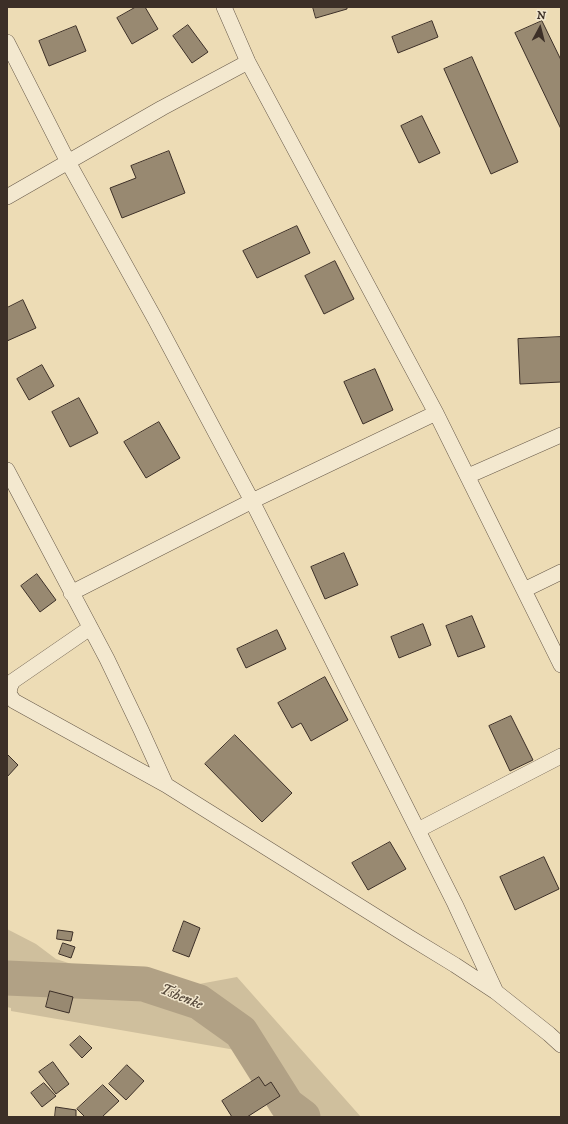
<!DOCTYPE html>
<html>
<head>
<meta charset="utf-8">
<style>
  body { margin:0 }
  #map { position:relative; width:568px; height:1124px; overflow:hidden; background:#eddcb5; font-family:"IM FELL DW Pica",serif }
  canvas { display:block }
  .frame { position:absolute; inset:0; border:8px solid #3c2f27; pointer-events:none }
  .north { position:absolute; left:520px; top:8px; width:40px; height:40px; -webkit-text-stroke:3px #f3e8cf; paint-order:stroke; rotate:7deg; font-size:11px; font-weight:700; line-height:16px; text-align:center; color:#3c2f27 }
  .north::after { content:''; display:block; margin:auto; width:14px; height:18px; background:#3c2f27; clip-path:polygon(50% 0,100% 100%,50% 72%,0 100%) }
</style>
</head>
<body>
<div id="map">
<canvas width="568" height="1124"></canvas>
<div class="frame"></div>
<div class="north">N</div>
</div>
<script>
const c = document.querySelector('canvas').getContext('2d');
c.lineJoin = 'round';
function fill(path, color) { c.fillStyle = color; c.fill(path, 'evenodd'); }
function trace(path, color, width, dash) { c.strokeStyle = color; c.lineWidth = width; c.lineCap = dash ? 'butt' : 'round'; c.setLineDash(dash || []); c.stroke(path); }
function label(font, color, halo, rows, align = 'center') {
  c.font = font + ' "IM FELL DW Pica",serif'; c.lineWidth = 3; c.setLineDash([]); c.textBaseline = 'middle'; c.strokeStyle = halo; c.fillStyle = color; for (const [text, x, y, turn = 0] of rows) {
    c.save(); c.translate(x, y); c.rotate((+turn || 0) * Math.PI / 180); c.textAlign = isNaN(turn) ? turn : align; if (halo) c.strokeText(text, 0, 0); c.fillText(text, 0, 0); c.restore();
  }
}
const green = new Path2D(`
  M7 929 36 944 56 959 81 967 183 987 237 977 361 1117H310L301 1100 247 1052 11 1011V1008L7 1007Z`);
const river = new Path2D(`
  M7 978 144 984 199 1002 241 1032 287 1105 303 1117`);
const building = new Path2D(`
  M136 7H145L158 29 132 44 117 18Z
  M313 7H347V9L316 18Z
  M432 21 438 37 398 53 392 37Z
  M542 21 561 60V129L515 33Z
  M188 25 208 52 192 63 173 36Z
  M76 26 86 51 49 66 39 41Z
  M472 57 518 162 491 174 444 69Z
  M422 116 440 153 419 163 401 126Z
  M169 151 185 193 122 218 110 188 136 178 131 166Z
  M297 226 310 253 257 278 243 251Z
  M335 261 354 299 324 314 305 276Z
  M23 300 36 328 7 341V308Z
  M561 337V382L520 384 518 339Z
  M42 365 54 386 29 400 17 379Z
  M375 369 393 410 363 424 344 382Z
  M79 398 98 433 70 447 52 412Z
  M159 422 180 458 146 478 124 442Z
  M344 553 358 585 325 599 311 567Z
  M37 574 56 600 40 612 21 586Z
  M472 616 485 647 458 657 446 626Z
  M423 624 431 645 399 658 391 637Z
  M277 630 286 649 246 668 237 649Z
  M325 677 348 720 311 741 301 723 292 728 278 703Z
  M511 716 533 760 510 771 489 726Z
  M235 735 292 793 262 822 205 764Z
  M7 754 18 765 7 777Z
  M390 842 406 869 368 890 352 863Z
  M544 857 559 889 515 910 500 877Z
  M184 921 200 928 189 957 173 951Z
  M58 930 73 932 71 941 57 939Z
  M63 943 75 947 71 958 59 954Z
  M50 991 73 997 69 1013 46 1007Z
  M80 1036 92 1048 82 1058 70 1045Z
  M53 1062 69 1084 56 1094 39 1072Z
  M127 1065 144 1081 126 1100 109 1084Z
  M259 1077 265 1086 271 1082 280 1096 247 1117H232L222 1101Z
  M44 1083 56 1096 42 1107 31 1093Z
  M103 1085 119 1101 102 1117H85L77 1109Z
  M56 1107 76 1110V1117H55Z`);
const minor = new Path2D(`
  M224 7 248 62 436 413 561 665
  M7 42 68 162 155 319 252 501 455 904 496 992
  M7 197 162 108 248 62
  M7 470 107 659 141 730 166 785
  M468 476 561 435
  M524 590 561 572
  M71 593 252 501 436 413
  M90 628 13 681 10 687 9 694 14 701 166 785 409 937 455 965 496 992 549 1034 561 1045
  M418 830 561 756`);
const waterNames = [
  ["Tshenke",181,998,22]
];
fill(green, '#cfbf9d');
trace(river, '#b1a185', 35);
fill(building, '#988971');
trace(building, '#3c2f27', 1);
trace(minor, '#685a4a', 16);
trace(minor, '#f3e8cf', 15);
label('italic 15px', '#594c3e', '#f3e8cf', waterNames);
</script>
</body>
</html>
